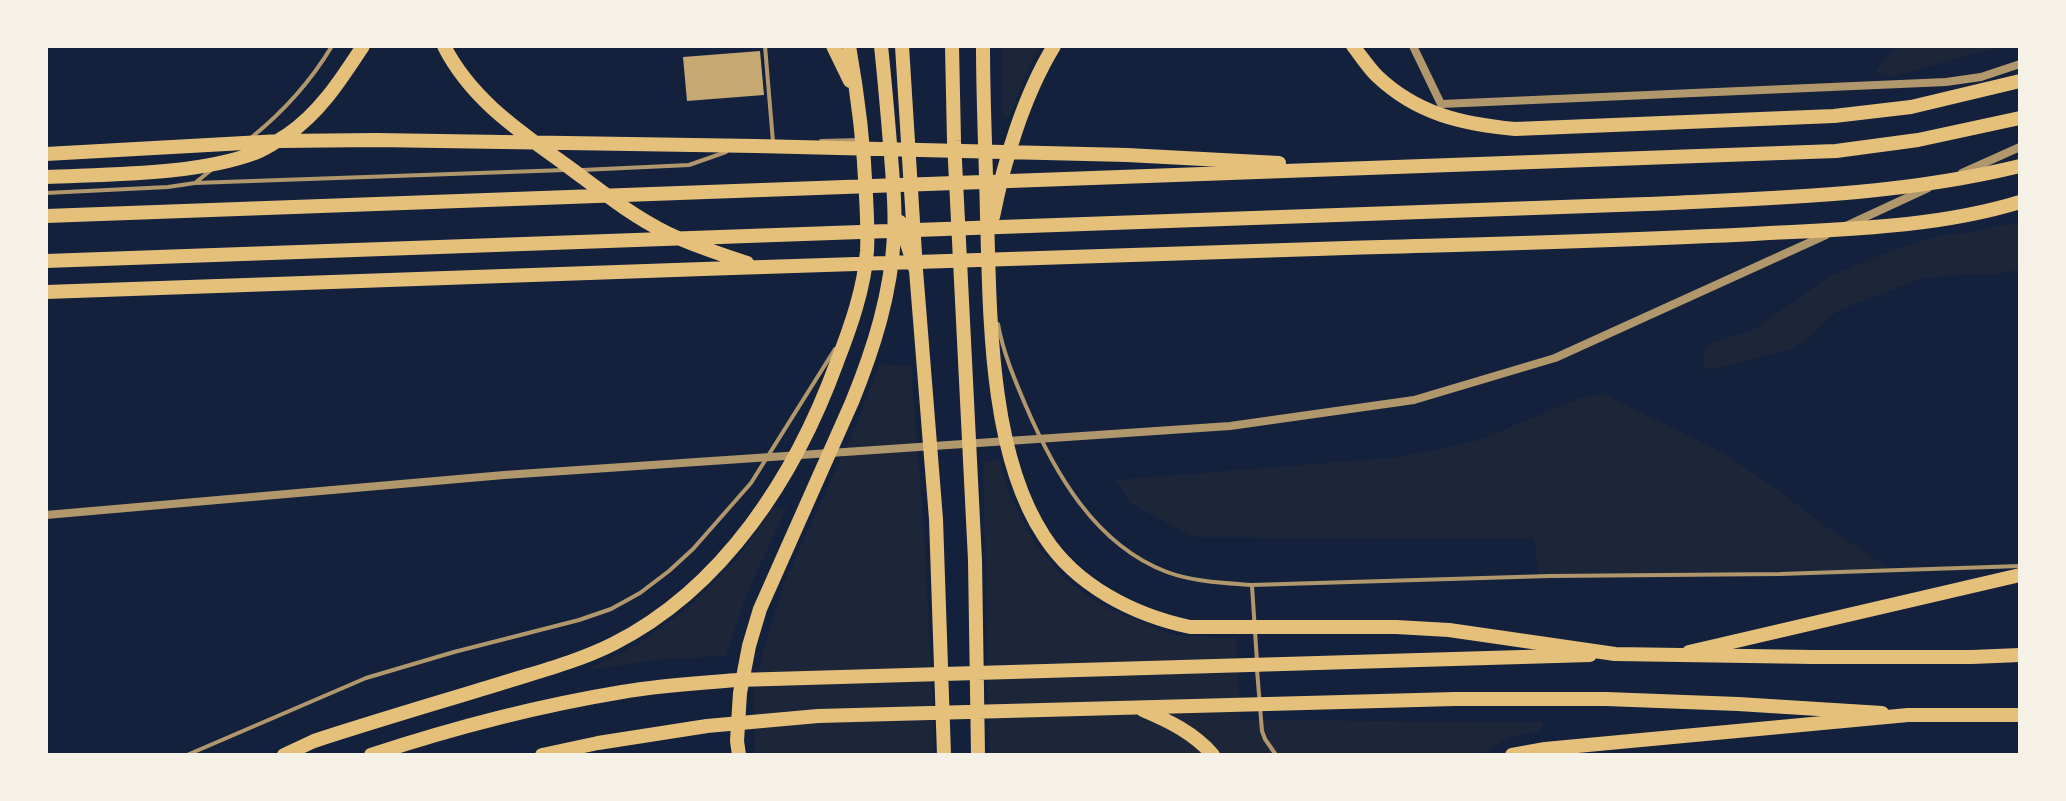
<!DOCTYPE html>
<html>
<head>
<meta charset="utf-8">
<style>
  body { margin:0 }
  #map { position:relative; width:2066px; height:801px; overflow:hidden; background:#14213d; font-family:Cabin,sans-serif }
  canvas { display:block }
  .frame { position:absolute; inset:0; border:48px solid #f6f1e7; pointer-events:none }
</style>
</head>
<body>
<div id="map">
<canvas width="2066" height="801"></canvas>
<div class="frame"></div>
</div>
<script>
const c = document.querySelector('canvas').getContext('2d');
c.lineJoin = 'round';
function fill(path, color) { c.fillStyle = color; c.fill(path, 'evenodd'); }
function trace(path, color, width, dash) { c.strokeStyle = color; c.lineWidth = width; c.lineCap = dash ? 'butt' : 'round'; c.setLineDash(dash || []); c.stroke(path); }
const green = new Path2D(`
  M1001 46H1041L1030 64 1010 115 1005 118 1002 113Z
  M1897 46H2004L1889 77 1876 72 1881 63Z
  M2020 224V270L1997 274 1958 275 1920 279 1837 311 1809 338 1793 348 1711 370 1703 366 1705 348 1711 343 1753 330 1830 276 1891 251 1940 235 1973 232 2002 225Z
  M880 364 911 366 924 526 935 755H755L753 695 764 648 784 583 857 423Z
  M1603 394 1722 452 1781 492 1822 524 1893 571 1539 577 1534 539 1194 537 1131 504 1116 480 1400 457 1476 441 1583 397Z
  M1000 459 1010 497 1034 542 1064 579 1104 607 1174 635 1236 638 1241 720 1543 722 1542 731 1511 737 1478 755H989L983 462Z
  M787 507 745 598 726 656 666 659 586 670 637 645 690 606 739 556 772 509Z`);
const building = new Path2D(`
  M760 51 764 95 687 101 683 57Z`);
const service = new Path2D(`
  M765 46 773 142
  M252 137C284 111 311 81 332 46
  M821 141 861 140
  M582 170 689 165 726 152
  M195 183 565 170
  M46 193 168 187 195 183 211 170
  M998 324C1003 352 1014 378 1025 404 1054 472 1095 545 1167 572 1194 582 1224 583 1251 585L1549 576 1780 574 2020 566
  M1252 586 1257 661
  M1257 670 1262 731 1265 739 1276 755
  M187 755 366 678 454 652 579 620 611 609 640 593 669 571 693 549 751 483 835 349`);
const minor = new Path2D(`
  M1413 46 1441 104 1946 82 1981 77 2020 64
  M1962 173 2020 147
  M1846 226 1928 188
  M46 515 504 475 1230 426 1414 400 1555 358 1826 235`);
const primary = new Path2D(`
  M902 46 916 270 936 519 944 755
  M952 46 954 141 975 560 978 755
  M1689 652 2020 575
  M1143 710C1169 721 1194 733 1213 755
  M371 755C453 728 537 706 622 692 660 685 699 683 738 680L1590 655
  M542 755 598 743 707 726 818 716 1455 699H1606L1738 704 1882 713`);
const trunk = new Path2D(`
  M444 46C472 101 521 132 570 168 601 191 632 216 667 233 692 245 720 254 747 263
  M833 46 850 81
  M983 46C983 103 986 160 987 216 990 314 989 453 1044 536 1076 586 1134 615 1190 627H1396L1449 630 1615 654 1813 657H1972L2020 655
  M1353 46C1361 56 1368 67 1377 76 1417 114 1462 124 1515 129L1834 116 1911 107 2020 81
  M46 154 280 141 376 140 756 146 1127 155 1279 163
  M46 177C109 174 196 175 255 153 266 149 277 141 287 135 320 113 342 78 363 46
  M46 216 1836 151 1918 140 2020 118
  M993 217C1004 161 1024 95 1054 46
  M900 222 915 268
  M46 261 1646 204C1772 198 1897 196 2020 166
  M46 292C480 276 913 262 1347 248 1483 244 1619 241 1754 234 1843 229 1935 228 2020 202
  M284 755 314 741C375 721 437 703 499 684 537 672 577 662 613 644 724 588 796 475 837 362 851 326 864 289 867 251 868 233 867 214 866 196 864 146 858 96 849 46
  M739 755 737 741 740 693 749 646 760 609 852 402C874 348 891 294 894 236 896 209 893 183 891 156 888 119 885 83 881 46
  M1512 755 1545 749 1908 715H2020`);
fill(green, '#1d2539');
fill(building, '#c6a872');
trace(service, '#b1986c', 4);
trace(minor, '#b1986c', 8);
trace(primary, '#e5c07b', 14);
trace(trunk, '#e5c07b', 14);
</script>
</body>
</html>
